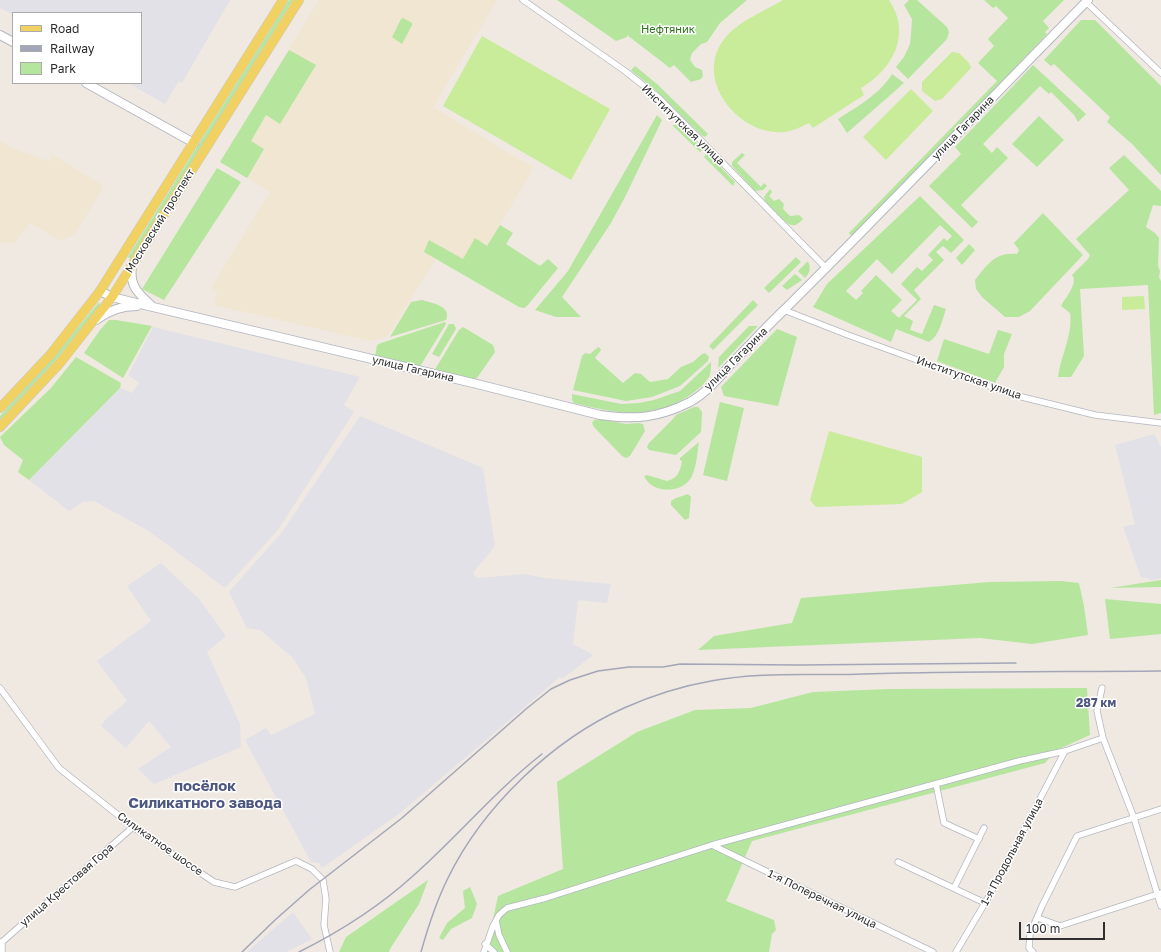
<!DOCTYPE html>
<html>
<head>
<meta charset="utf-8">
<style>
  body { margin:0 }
  #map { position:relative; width:1161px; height:952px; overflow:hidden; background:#efe9e1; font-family:"Golos Text",sans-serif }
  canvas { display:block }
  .legend { position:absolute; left:12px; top:12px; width:130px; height:72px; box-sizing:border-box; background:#fff; border:1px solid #ababab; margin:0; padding:5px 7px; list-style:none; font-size:12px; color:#2e2e2e }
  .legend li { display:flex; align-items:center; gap:8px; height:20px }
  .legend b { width:20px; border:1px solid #ababab }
  .scale { position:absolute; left:1019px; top:922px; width:86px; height:18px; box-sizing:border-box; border:2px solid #2e2e2e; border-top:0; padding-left:5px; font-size:12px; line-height:14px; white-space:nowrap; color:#2e2e2e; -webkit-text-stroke:3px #fff; paint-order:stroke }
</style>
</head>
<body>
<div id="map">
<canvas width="1161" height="952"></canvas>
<ul class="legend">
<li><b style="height:5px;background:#f2d163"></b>Road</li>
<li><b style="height:5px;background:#a3a6b8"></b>Railway</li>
<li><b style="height:11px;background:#b6e59e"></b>Park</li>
</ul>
<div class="scale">100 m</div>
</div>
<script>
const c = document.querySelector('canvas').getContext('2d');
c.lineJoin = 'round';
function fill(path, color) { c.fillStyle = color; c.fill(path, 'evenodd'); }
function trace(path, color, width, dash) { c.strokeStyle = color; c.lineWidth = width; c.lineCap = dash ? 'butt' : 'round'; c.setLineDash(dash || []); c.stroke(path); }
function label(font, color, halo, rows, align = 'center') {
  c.font = font + ' "Golos Text",sans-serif'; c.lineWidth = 3; c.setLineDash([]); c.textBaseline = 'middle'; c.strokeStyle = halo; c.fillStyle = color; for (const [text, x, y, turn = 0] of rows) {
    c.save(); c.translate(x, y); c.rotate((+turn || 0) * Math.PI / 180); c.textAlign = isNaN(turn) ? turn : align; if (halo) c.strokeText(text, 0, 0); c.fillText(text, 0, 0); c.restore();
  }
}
const industrial = new Path2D(`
  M0 0H230L182 83 179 81 165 104 128 83H141V13H13V15L0 8Z
  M153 327 360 377 344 405 354 412 278 530 225 588 149 531 94 501 83 502 69 511 29 480 120 388 132 393 139 383 128 375Z
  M360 416 483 468 495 546 473 573 477 578 526 574 544 578 611 584 607 603 578 600 573 644 592 654V656L562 679 560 677 399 814 322 868 319 863 311 862 245 740 266 728 271 735 315 714 306 678 292 657 260 630 247 628 229 592 282 532Z
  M1154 434 1161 447V578L1154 580 1141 577 1123 527 1135 524 1115 445Z
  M161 563 199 599 226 636 207 652 240 724 241 747 154 784 138 769 171 747 149 721 126 748 101 726 106 719 127 701 97 661 151 621 127 586Z
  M293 912 312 939 286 952H247Z`);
const education = new Path2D(`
  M319 0H497L433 107 532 167V171L487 246 463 259 424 252 436 259 387 337 371 341 214 305 217 292 211 288 270 192 220 162Z
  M0 141 17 150 48 161V163L53 155 104 186 75 234 61 241 30 223 14 243H0Z`);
const green = new Path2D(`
  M289 0H293L131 259 128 257Z
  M557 0H747L720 23 707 42 701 44 692 53 690 60 695 67 702 70 703 76 701 79 691 82 674 65 670 68 627 35V37L616 41Z
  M909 0H917L947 27 949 32 947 39 908 79 896 67 904 57 910 44 911 34 912 19 904 5Z
  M984 0H1064L1043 21 1049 28 1045 32 1047 34 853 237 849 233 997 81 978 63 994 46 988 39 1008 18 996 6 993 8Z
  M403 18 412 23V25L402 44 392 37 401 19Z
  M1081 20H1095L1161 86V175L1132 144 1107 122 1110 117 1054 64 1051 66 1044 60Z
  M289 50 316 65 280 124 266 115 251 141 264 149 247 178 220 162Z
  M1033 65 1086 114 1078 122 1074 115 1051 92 1049 94 1040 86 983 144 992 153 997 147 1008 158 961 205 978 222 972 228 929 186 961 154 955 147Z
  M635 66 657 84 708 134 705 137 701 135 653 88 633 72 631 70Z
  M892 74 904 83 847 133 838 119C857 107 880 94 892 74Z
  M657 115 662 120 625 197 611 223 562 297 581 317H556L535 310 568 271Z
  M1039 116 1064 140 1037 167 1012 144Z
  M672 125H678L703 149 700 152Z
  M707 153 735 182 733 186 704 157Z
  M742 153 745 155 737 163 761 187 764 183 767 186 763 190 755 191 732 166V162Z
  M1124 155 1161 191V206L1153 205 1146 227 1155 233 1159 238 1158 266 1160 271 1159 277 1161 281V413L1154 415 1148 285 1080 289 1084 356 1071 377H1058C1061 355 1073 335 1070 313L1061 306C1065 298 1079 283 1072 275L1088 259 1090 255 1076 239 1129 190 1109 168Z
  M217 168 241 182 164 300 142 289Z
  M770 189 772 192 769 196 774 201 779 199 784 204 783 209 790 216 799 215 803 219C801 221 798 224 795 225 786 227 772 208 765 201L764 197Z
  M920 196 964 240 951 253 943 246 936 252 944 260 914 290 921 299 904 316 913 321 910 330 922 334 934 305 946 309C942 320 940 335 929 342L896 329 891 342 813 307 827 284ZM940 225 952 236 947 241 944 238 928 255 933 260 922 271 917 267 901 284 917 300 899 318 891 311 902 300 876 275 861 291 863 293 856 300 846 291 877 259 892 274Z
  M1043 213 1083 255 1030 311 1019 317H1005L982 297 976 289 975 280C988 264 995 252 1017 254L1019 250 1014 243Z
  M500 225 513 233 506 244 540 266 548 259 558 268 527 306 524 308 519 307 424 252 429 240 463 259 475 238 487 246Z
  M969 244 975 250 962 265 956 258Z
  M796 257 801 262 769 293 764 288Z
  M808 261C811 268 810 273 805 278L798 271Z
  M795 274 802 280 787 290 782 286Z
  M422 300C432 303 452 306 446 320L390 337 411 302Z
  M753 300 758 305 713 350 709 346Z
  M99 302 100 305 56 360 0 420V416L53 358Z
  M109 320H116L152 326 123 378 84 353 100 330Z
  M445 322 446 324 419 368 375 357 377 345 381 343Z
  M449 324H454L456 329 439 357 432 354Z
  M749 326H758L718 368 719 357Z
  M463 327 493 345 495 352 477 378 471 380 434 371 459 330Z
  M777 329 797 337 778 406 724 396 721 387Z
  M998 330 1012 334 1004 354V367L995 383 937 361 944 339 989 354Z
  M598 347 600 348 601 350 595 358 623 383 635 373 641 374 650 382 668 379 681 367 693 362 702 354 705 353 709 357 708 361 680 386 652 397 626 401 573 390 582 356 585 353 590 354Z
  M76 357 121 383 120 388 29 480 18 472 23 460 4 445 0 437 51 388Z
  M711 362C711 367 711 374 709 377 693 400 659 413 632 413 613 412 593 408 574 403L572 400V394L621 404 639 403 654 400 680 391Z
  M720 402 744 408 727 481 703 475Z
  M694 407H698L702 412 701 432 676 455 649 450 647 447 649 443 673 419 676 415Z
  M599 419 626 424 639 423 643 424 645 431 630 456 626 458 622 456 594 427 592 423 594 420Z
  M699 442C697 453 697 465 692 476 685 491 661 494 649 483 647 481 645 478 644 476L647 475 667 481C678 478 680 472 682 461L680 460V458Z
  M688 494 691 497 689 518 685 520 671 505V501L676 498Z
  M1161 580V587L1110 588Z
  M1061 581 1079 583 1084 606 1088 635 1032 644 980 638 698 650 714 636 792 623 801 598 989 582Z
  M1105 599 1161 604V634L1110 639Z
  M1087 688 1090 735 1057 750 1045 763 752 841 726 901 774 920 776 930 772 934 769 952H486L498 896 563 869 557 782 637 732 695 710 751 708 813 692 889 689Z
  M428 880 419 904 390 949 389 952H339L346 937Z
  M470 887 477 904 472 918 451 929 443 940 439 938 447 923 465 908 463 891Z`);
const pitch = new Path2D(`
  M783 0H889C912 34 893 69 861 88L864 95 813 128 809 123C801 127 793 131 784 132 738 136 692 78 725 38 736 23 766 10 783 0Z
  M482 36 610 109 571 180 443 106Z
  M952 52 959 53 969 63 971 68 942 99 935 101 922 91V82Z
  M911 89 933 111 886 160 863 137Z
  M1144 296 1145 309 1122 310V297Z
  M829 431 922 457V492L902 504 816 507 810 500Z`);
const street = new Path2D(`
  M523 0 625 71 659 98 826 268
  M1086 2 1161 73
  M784 310 848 335 1014 395 1095 415 1161 423
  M0 688 59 768 133 827 214 882 235 887 296 861 312 869 323 880 326 899 324 925 330 952
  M1102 688 1097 711 1103 738 1134 818 1161 906
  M936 784 944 823 979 839
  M712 845 933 952
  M898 862 985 903
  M954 888 984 828
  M1038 918 1060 926 1161 893
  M496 921 499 935 507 952
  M0 942H2L133 827
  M2 942V952
  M485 944 494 952
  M484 952 493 926 499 915 507 908 546 898 712 845 1019 761 1065 751 1103 738
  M956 952 988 898 1065 751
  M1033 952 1029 948 1030 934 1042 906 1077 836 1161 809`);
const secondary = new Path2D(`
  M0 35 13 42
  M86 83 194 143
  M132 267C129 287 140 295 153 307
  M100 291 112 297 132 302 477 384 600 415C635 420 658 418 690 402 706 393 719 378 731 364 749 346 766 327 784 310 887 208 986 103 1088 0
  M96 320C109 310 121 306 137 306`);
const primary = new Path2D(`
  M0 408 50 355 100 291 283 0
  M0 427 60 363 112 297 299 0`);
const rail = new Path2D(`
  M242 952 275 920 309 890 402 818 526 709 551 689 570 680 598 671 629 667H663L680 664 798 665 1016 663
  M299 952C341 931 379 907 414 875 458 836 496 790 542 754
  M421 952C428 927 436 902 448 878 482 808 552 740 624 708 651 696 682 686 711 681 762 671 813 676 864 674 963 671 1062 672 1161 671`);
const parkNames = [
  ["Нефтяник",668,30]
];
const streetNames = [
  ["Институтская улица",683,125,44],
  ["улица Гагарина",963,128,-46],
  ["Московский проспект",160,221,-58],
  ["улица Гагарина",736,359,-45],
  ["улица Гагарина",413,369,13],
  ["Институтская улица",969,378,19],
  ["Силикатное шоссе",160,844,35],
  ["1-я Продольная улица",1012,852,-62],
  ["улица Крестовая Гора",67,885,-41],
  ["1-я Поперечная улица",822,899,26]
];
const neighbourhoodNames = [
  ["287 км",1096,703]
];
const districtNames = [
  ["посёлок",205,786],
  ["Силикатного завода",205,803]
];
fill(industrial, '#e3e1e8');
fill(education, '#f0e6d1');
fill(green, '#b6e59e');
fill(pitch, '#c9ec9a');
trace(street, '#b4b7c1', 7);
trace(secondary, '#b4b7c1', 10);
trace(primary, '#c9c9c9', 10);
trace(street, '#fff', 5.5);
trace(secondary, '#fff', 8);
trace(primary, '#f2d163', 9);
trace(rail, '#a3a6b8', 1.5);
label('11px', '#2c6e1b', '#fff', parkNames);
label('11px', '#2e2e2e', '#fff', streetNames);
label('bold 12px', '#4d5680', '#fff', neighbourhoodNames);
label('bold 15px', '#4d5680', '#fff', districtNames);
</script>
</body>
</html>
